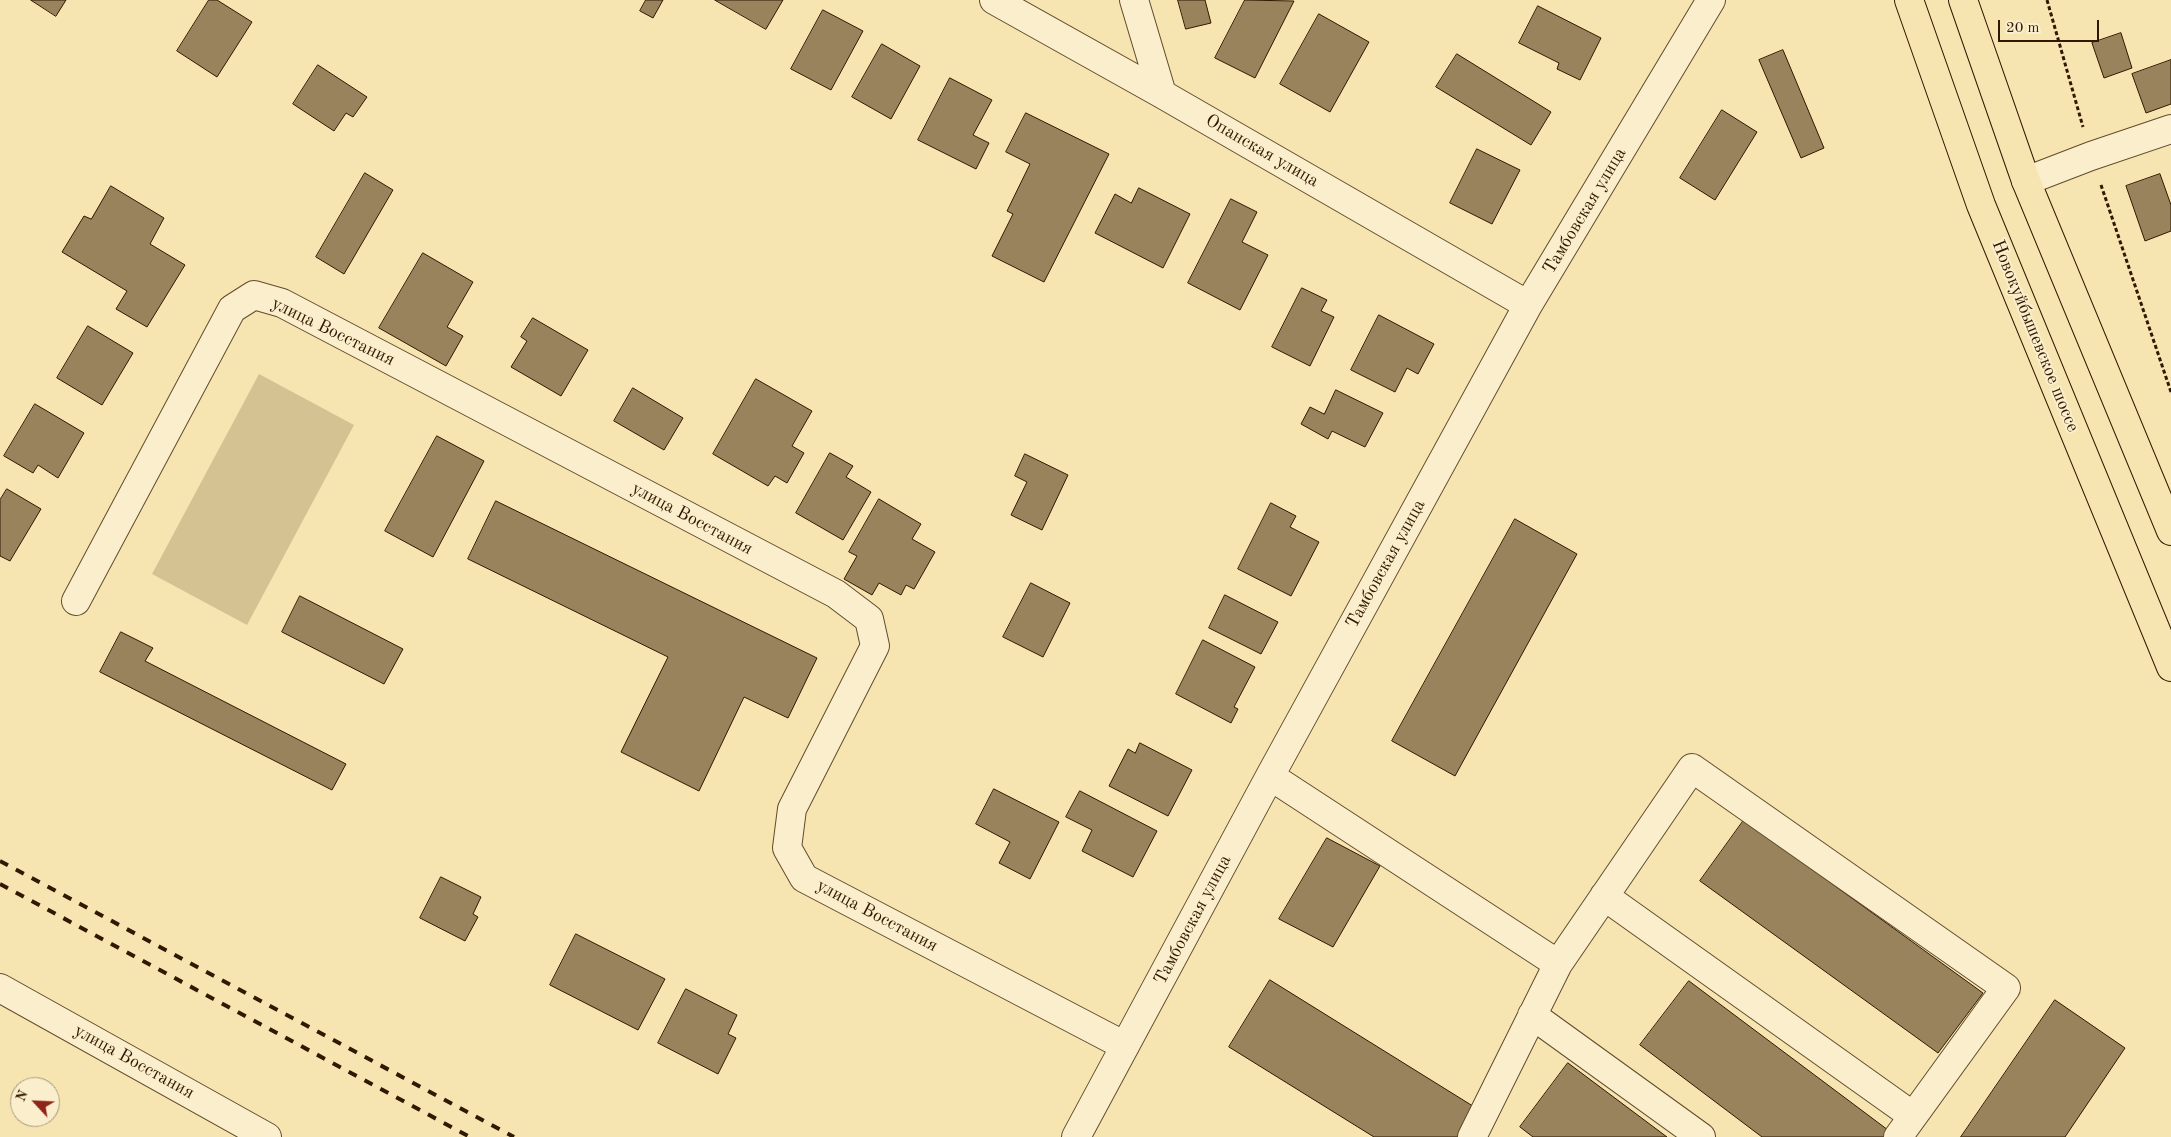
<!DOCTYPE html>
<html>
<head>
<meta charset="utf-8">
<style>
  body { margin:0 }
  #map { position:relative; width:2171px; height:1137px; overflow:hidden; background:#f7e5b1; font-family:"Old Standard TT",serif }
  canvas { display:block }
  .north { position:absolute; left:10px; top:1077px; width:50px; height:50px; box-sizing:border-box; background:#faeecc; border:1px solid #aa987a; border-radius:50%; rotate:295deg; font-size:14px; font-weight:700; line-height:20px; text-align:center; color:#311800 }
  .north::after { content:''; display:block; margin:auto; width:18px; height:22px; background:#8f2418; clip-path:polygon(50% 0,100% 100%,50% 72%,0 100%) }
  .scale { position:absolute; left:1998px; top:20px; width:101px; height:22px; box-sizing:border-box; border:2px solid #311800; border-top:0; padding-left:6px; font-size:15px; line-height:18px; white-space:nowrap; color:#311800; -webkit-text-stroke:4px #faeecc; paint-order:stroke }
</style>
</head>
<body>
<div id="map">
<canvas width="2171" height="1137"></canvas>
<div class="north">N</div>
<div class="scale">20 m</div>
</div>
<script>
const c = document.querySelector('canvas').getContext('2d');
c.lineJoin = 'round';
function fill(path, color) { c.fillStyle = color; c.fill(path, 'evenodd'); }
function trace(path, color, width, dash) { c.strokeStyle = color; c.lineWidth = width; c.lineCap = dash ? 'butt' : 'round'; c.setLineDash(dash || []); c.stroke(path); }
function label(font, color, halo, rows, align = 'center') {
  c.font = font + ' "Old Standard TT",serif'; c.lineWidth = 4; c.setLineDash([]); c.textBaseline = 'middle'; c.strokeStyle = halo; c.fillStyle = color; for (const [text, x, y, turn = 0] of rows) {
    c.save(); c.translate(x, y); c.rotate((+turn || 0) * Math.PI / 180); c.textAlign = isNaN(turn) ? turn : align; if (halo) c.strokeText(text, 0, 0); c.fillText(text, 0, 0); c.restore();
  }
}
const green = new Path2D(`
  M259 374 354 425 247 625 152 574Z`);
const building = new Path2D(`
  M31 0H66L56 16Z
  M209 0H217L252 22 217 77 177 51Z
  M646 0H663L653 18 640 11Z
  M715 0H783L766 29Z
  M1178 0H1205L1211 23 1186 29Z
  M1245 0 1294 1 1255 78 1215 58Z
  M1538 6 1601 38 1580 80 1557 69 1559 63 1519 43Z
  M823 10 863 31 831 90 791 69Z
  M1319 14 1369 42 1330 112 1280 84Z
  M2121 33 2132 68 2104 78 2092 43Z
  M882 44 920 66 891 119 852 97Z
  M1783 50 1824 148 1801 158 1759 60Z
  M1457 54 1551 112 1531 145 1436 87Z
  M2171 60V104L2146 113 2132 74Z
  M318 65 367 97 353 117 346 113 334 131 293 104Z
  M950 78 992 100 973 135 989 143 976 169 918 140Z
  M1722 110 1757 132 1715 200 1680 178Z
  M1026 113 1109 154 1044 282 992 256 1013 214 1007 211 1030 164 1006 152Z
  M1477 149 1520 170 1492 224 1450 203Z
  M365 173 393 190 344 274 316 257Z
  M2160 174 2171 205V231L2145 241 2126 186Z
  M111 186 164 218 150 244 185 265 147 327 116 309 127 291 62 252 84 216 91 219Z
  M1139 188 1190 214 1163 268 1095 233 1115 194 1131 203Z
  M1231 199 1257 212 1242 242 1268 255 1240 310 1188 283Z
  M423 253 473 282 447 327 463 336 446 366 379 328Z
  M1302 288 1327 300 1321 311 1334 317 1310 366 1272 347Z
  M1379 315 1434 344 1418 374 1407 368 1395 392 1351 370Z
  M533 318 588 350 561 396 511 367 527 341 521 337Z
  M88 326 133 353 102 405 57 378Z
  M756 379 812 411 792 446 804 453 787 483 775 476 768 486 713 454Z
  M633 388 683 418 664 450 614 421Z
  M1336 390 1383 413 1365 447 1332 431 1328 439 1301 424 1310 407 1324 414Z
  M35 404 84 433 58 478 38 465 33 473 4 456Z
  M437 436 484 461 433 557 385 531Z
  M830 453 853 466 846 477 871 492 843 540 796 513Z
  M1025 454 1068 475 1042 530 1011 515 1027 482 1015 476Z
  M7 489 41 509 10 561 0 556V500Z
  M879 499 921 524 912 539 935 552 914 589 906 585 901 595 879 583 872 595 844 579 857 556 849 552Z
  M496 501 817 658 788 718 744 697 699 791 621 752 668 657 468 559Z
  M1271 503 1296 516 1290 527 1319 542 1291 596 1238 569Z
  M1515 519 1577 554 1455 776 1392 741Z
  M1031 583 1070 603 1043 657 1003 637Z
  M1225 595 1278 622 1261 654 1209 628Z
  M300 596 403 649 384 684 282 632Z
  M121 632 153 648 145 661 346 764 332 790 100 672Z
  M1203 640 1255 667 1234 707 1238 709 1231 723 1176 694Z
  M1140 743 1192 770 1168 816 1109 786 1128 749 1135 753Z
  M994 789 1059 822 1030 879 999 863 1010 842 976 824Z
  M1080 791 1157 831 1133 877 1082 851 1092 830 1066 817Z
  M1744 820 1983 993 1938 1053 1700 881Z
  M1327 838 1380 866 1333 947 1279 919Z
  M441 877 481 897 473 914 478 917 465 941 420 918Z
  M576 934 665 979 638 1030 550 985Z
  M1270 980 1476 1108 1458 1137H1374L1229 1047Z
  M1689 981 1892 1133 1889 1137H1762L1640 1045Z
  M686 989 737 1015 728 1034 736 1038 718 1074 658 1043Z
  M2055 1000 2125 1048 2065 1137H1961Z
  M1568 1063 1667 1137H1533L1520 1127Z`);
const path = new Path2D(`
  M2047 0 2083 127
  M2101 185 2171 392`);
const minor = new Path2D(`
  M994 0 1162 94 1528 305
  M1134 0 1162 94
  M2026 181 2091 156 2171 129
  M76 601 232 309 254 295 282 303 836 594 869 619 875 646 792 809 787 848 804 878 1125 1046
  M1270 776 1558 964
  M1604 896 1913 1116
  M0 988 267 1137
  M1532 1015 1701 1137
  M1076 1137 1270 776 1528 305 1711 0
  M1472 1137 1558 964 1692 768 2006 988 1898 1137`);
const major = new Path2D(`
  M1909 0 1981 205 2171 667
  M1963 0 2026 181 2171 531`);
const rail = new Path2D(`
  M0 861 514 1137
  M0 884 470 1137`);
const streetNames = [
  ["Опанская улица",1262,151,30],
  ["Тамбовская улица",1585,211,-59],
  ["улица Восстания",333,332,26],
  ["Новокуйбышевское шоссе",2035,336,68],
  ["улица Восстания",692,519,28],
  ["Тамбовская улица",1386,564,-61],
  ["улица Восстания",877,916,28],
  ["Тамбовская улица",1193,920,-62],
  ["улица Восстания",134,1062,29]
];
fill(green, '#d5c293');
fill(building, '#98835c');
trace(building, '#311800', 1);
trace(minor, '#624b2c', 30);
trace(major, '#311800', 30);
trace(path, '#311800', 3, [4, 2.5]);
trace(minor, '#faeecc', 28);
trace(major, '#f7e5b1', 28);
trace(rail, '#311800', 4, [9, 9]);
label('18px', '#311800', '#faeecc', streetNames);
</script>
</body>
</html>
